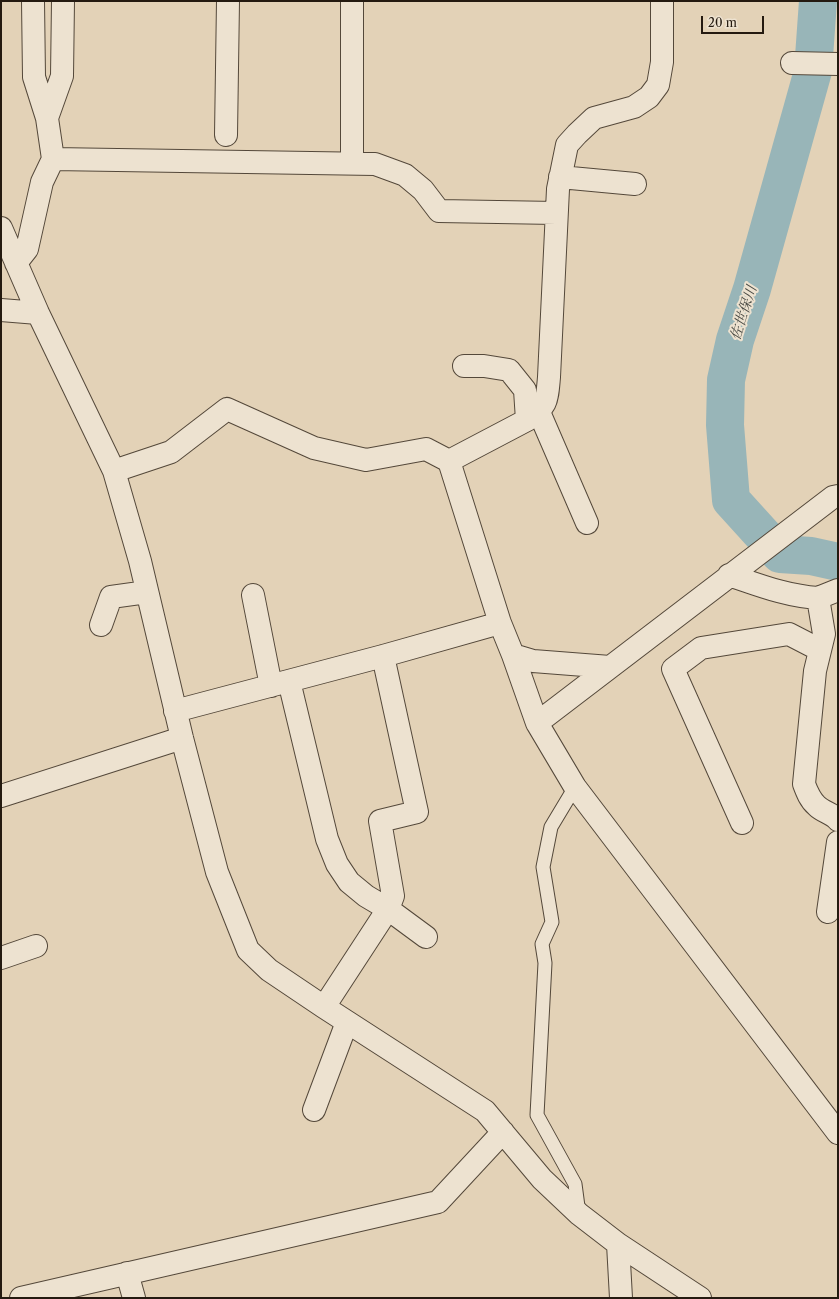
<!DOCTYPE html>
<html>
<head>
<meta charset="utf-8">
<style>
  body { margin:0 }
  #map { position:relative; width:839px; height:1299px; overflow:hidden; background:#e3d2b7; font-family:"Libre Caslon Text",serif }
  canvas { display:block }
  .frame { position:absolute; inset:0; border:2px solid #241a10; pointer-events:none }
  .scale { position:absolute; left:701px; top:16px; width:63px; height:18px; box-sizing:border-box; border:2px solid #241a10; border-top:0; padding-left:5px; font-size:12px; line-height:14px; white-space:nowrap; color:#241a10; -webkit-text-stroke:3px #ede2d0; paint-order:stroke }
</style>
</head>
<body>
<div id="map">
<canvas width="839" height="1299"></canvas>
<div class="frame"></div>
<div class="scale">20 m</div>
</div>
<script>
const c = document.querySelector('canvas').getContext('2d');
c.lineJoin = 'round';
function trace(path, color, width, dash) { c.strokeStyle = color; c.lineWidth = width; c.lineCap = dash ? 'butt' : 'round'; c.setLineDash(dash || []); c.stroke(path); }
function label(font, color, halo, rows, align = 'center') {
  c.font = font + ' "Libre Caslon Text","Noto Serif JP",serif'; c.lineWidth = 4; c.setLineDash([]); c.textBaseline = 'middle'; c.strokeStyle = halo; c.fillStyle = color; for (const [text, x, y, turn = 0] of rows) {
    c.save(); c.translate(x, y); c.rotate((+turn || 0) * Math.PI / 180); c.textAlign = isNaN(turn) ? turn : align; if (halo) c.strokeText(text, 0, 0); c.fillText(text, 0, 0); c.restore();
  }
}
const river = new Path2D(`
  M818 1 813 71 752 289 735 340 726 380 725 425 731 500 780 554 811 556 838 562`);
const service = new Path2D(`
  M575 787 551 827 543 867 552 922 542 944 545 963 537 1115 575 1184 579 1214`);
const minor = new Path2D(`
  M33 1 34 77 47 118 53 159
  M792 63 838 64
  M47 118 62 76 63 1
  M226 135 228 1
  M352 163V1
  M560 177 635 184
  M1 228 38 313 114 471 140 561 182 738 217 872 248 950 269 970 324 1007 485 1111 542 1179 579 1214 618 1244 700 1298
  M16 263 27 249 42 182 53 159 375 164 405 175 423 190 439 211 556 213
  M1 310 38 313
  M539 412 587 523
  M527 420C548 406 547 400 549 377L558 189 567 145 577 134 594 118 634 107 649 97 658 85 662 62V1
  M449 461 527 420 525 390 509 370 484 366H464
  M114 471 171 452 227 409 314 448 366 460 426 449 449 461 500 623 513 655 537 723
  M838 496 833 497 537 723 575 787 838 1133
  M729 575C759 585 786 596 818 598L824 634 815 671 804 784C807 792 810 800 817 806 823 812 832 813 838 820
  M253 595 271 686
  M818 598 838 590
  M101 625 111 597 147 592
  M513 655 533 661 610 667
  M289 681 327 839 337 864 349 882 366 896 388 909 426 937
  M175 711 383 656 500 623
  M1 796 182 738
  M742 823 673 669 701 648 789 634 820 650
  M828 912 838 842
  M1 958 36 946
  M324 1007 388 909 393 896 380 821 417 812 383 656
  M314 1110 347 1022
  M618 1244 621 1298
  M127 1273 134 1298
  M21 1298 438 1202 503 1132`);
const waterNames = [
  ["佐世保川",744,313,-72]
];
trace(river, '#98b5b8', 38);
trace(service, '#54483a', 15);
trace(minor, '#54483a', 24);
trace(service, '#ede2d0', 13);
trace(minor, '#ede2d0', 22);
label('italic 14px', '#474842', '#ede2d0', waterNames);
</script>
</body>
</html>
